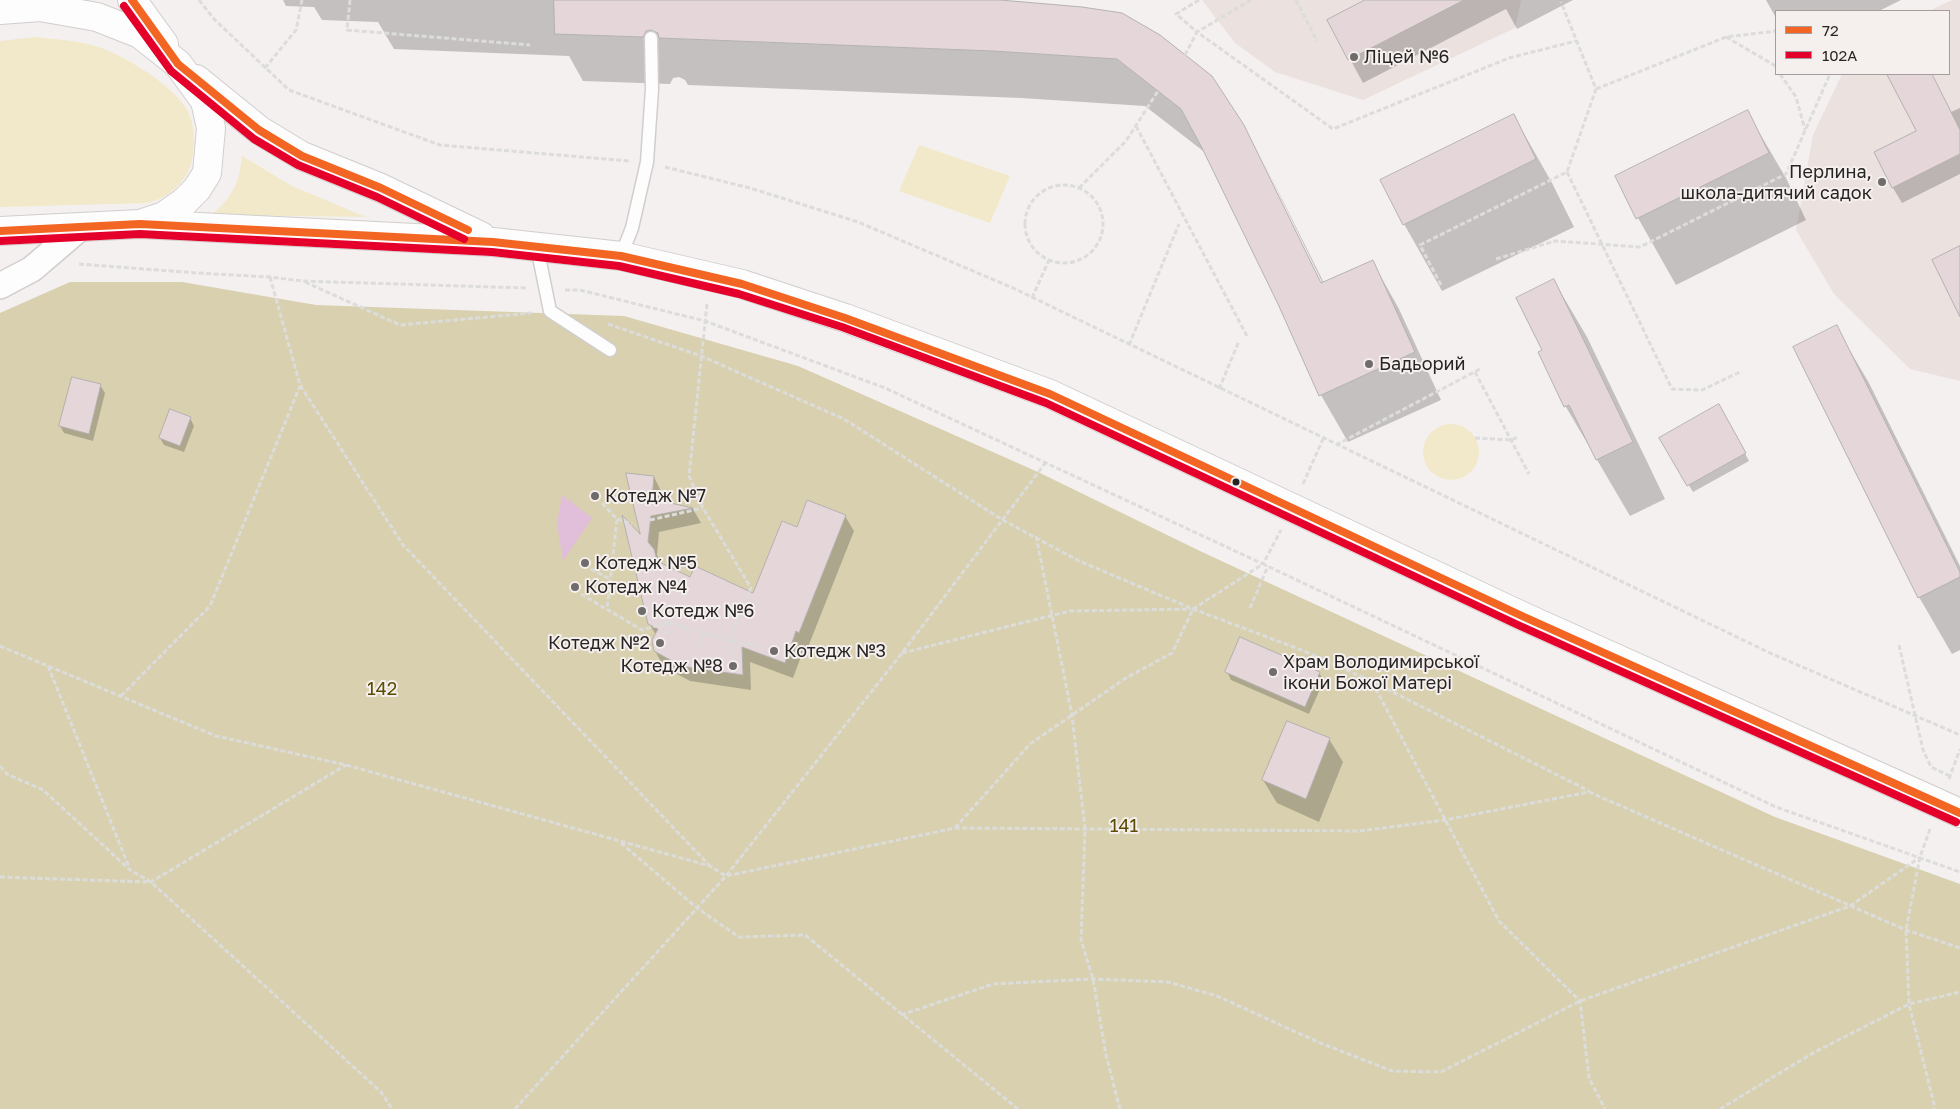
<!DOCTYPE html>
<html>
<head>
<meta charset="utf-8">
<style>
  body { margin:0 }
  #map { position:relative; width:1960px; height:1109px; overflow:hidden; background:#f4f0ef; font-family:"Golos Text",sans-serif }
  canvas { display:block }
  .legend { position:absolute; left:1775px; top:10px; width:175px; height:65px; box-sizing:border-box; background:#f5efee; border:1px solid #a39e9d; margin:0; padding:6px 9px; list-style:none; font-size:15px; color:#272524 }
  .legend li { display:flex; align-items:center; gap:10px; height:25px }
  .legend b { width:25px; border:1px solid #a39e9d }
</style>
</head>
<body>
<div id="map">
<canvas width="1960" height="1109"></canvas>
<ul class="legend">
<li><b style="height:6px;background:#f26522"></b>72</li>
<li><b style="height:6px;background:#e4002b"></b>102А</li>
</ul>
</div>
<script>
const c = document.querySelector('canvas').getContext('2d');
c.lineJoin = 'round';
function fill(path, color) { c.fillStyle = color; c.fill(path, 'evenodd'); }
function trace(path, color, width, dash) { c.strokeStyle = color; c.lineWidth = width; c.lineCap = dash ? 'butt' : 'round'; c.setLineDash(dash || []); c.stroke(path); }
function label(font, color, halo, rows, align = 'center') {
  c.font = font + ' "Golos Text",sans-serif'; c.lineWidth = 4; c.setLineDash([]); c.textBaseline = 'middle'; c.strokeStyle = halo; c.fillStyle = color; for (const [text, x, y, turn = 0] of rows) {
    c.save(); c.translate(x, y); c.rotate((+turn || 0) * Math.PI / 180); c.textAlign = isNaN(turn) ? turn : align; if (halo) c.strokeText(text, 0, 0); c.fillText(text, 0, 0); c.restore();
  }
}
const built = new Path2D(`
  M1202 0H1521L1515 28 1363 100 1275 72 1235 43Z
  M1952 0H1960V381L1910 369 1834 294 1796 230 1813 135 1842 74H1949V11H1929Z`);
const green = new Path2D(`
  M35 37C52 39 71 40 88 44 117 50 170 83 186 108 195 122 195 144 192 160 188 181 168 198 148 203L0 207V41Z
  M919 145 1010 176 990 223 899 191Z
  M242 156 292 186 366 217 211 215C233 197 239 184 242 156Z
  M1423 452a28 28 0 1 1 56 0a28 28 0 1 1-56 0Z`);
const forest = new Path2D(`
  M70 282H182L316 305 624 316 798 366 1038 472 1202 552 1775 817 1960 884V1109H0V313Z`);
const water = new Path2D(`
  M562 495 592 518 563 561 557 524Z`);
const shadow = new Path2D(`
  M283 0H974L1122 14 1322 289 1325 288 1261 157 1324 283 1372 261 1399 309 1441 400 1348 442 1321 395 1279 303 1207 154 1145 106 1021 98 688 85 685 80 679 77 673 78 670 84 583 81 569 56 394 49 378 22 322 20 314 7 286 6Z
  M1368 0H1573L1517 29 1506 9 1363 83 1329 20Z
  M1766 0H1901L1879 11H1776V18Z
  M1888 74H1931L1951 112 1960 108V174L1902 203 1893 188 1917 132Z
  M1747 112 1786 178 1806 220 1676 285 1638 218 1617 177Z
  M1514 116 1552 183 1574 227 1442 291 1404 224Z
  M1554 281 1587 337 1665 499 1630 516 1566 407 1540 352 1544 350Z
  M1836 327 1869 383 1960 566V650L1952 654 1919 597Z
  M100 385 105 393 93 441 64 433 60 426Z
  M1723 412 1749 461 1693 492 1661 439Z
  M190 418 194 426 184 452 164 445 160 438Z
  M654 477 662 493V502L693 509 701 523 659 532 657 555 663 566 690 578 754 595 797 528 845 516 854 531 808 647 805 646 793 678 750 662 751 690 690 681 664 667 655 651 656 635 649 623 642 538Z
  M1227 672 1319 673 1324 680 1309 714 1231 680Z
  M1329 739 1343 762 1319 822 1277 803 1263 780Z`);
const building = new Path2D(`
  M554 0H1000L1082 7 1122 13 1160 35 1212 76 1244 125 1321 283 1373 260 1415 352 1319 396 1278 304 1201 146 1181 109 1117 59 993 51 659 38 658 33 651 30 646 31 643 37 555 34Z
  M1365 0H1464L1348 60 1327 20Z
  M1887 74H1932L1960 130V154L1892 188 1874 152 1916 131Z
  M1748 110 1769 153 1636 219 1615 176Z
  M1514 114 1536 159 1403 225 1380 180Z
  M1960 246V317L1932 260Z
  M1554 279 1633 442 1596 460 1569 405 1564 407 1538 352 1542 350 1516 298Z
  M1837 325 1960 572V577L1918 598 1793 347Z
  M72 377 101 384 89 434 59 426Z
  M1719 404 1746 453 1687 486 1659 438Z
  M170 409 191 417 180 446 159 438Z
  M626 473 654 476 652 499 693 508 651 516 648 542 654 549 657 561 690 577 695 566 753 593 782 521 797 527 807 500 846 515 799 633 796 631 785 663 742 647 743 675 681 666 654 651 652 640 658 629 648 624 622 515 640 534Z
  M1240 637 1320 672 1305 707 1225 672Z
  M1287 721 1330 738 1306 799 1262 780Z`);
const path = new Path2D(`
  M199 0 215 20 289 90 440 145 629 161
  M350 0 347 30 530 45
  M1199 0 1176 14 1197 32 1251 0
  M1296 0 1317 41
  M1726 37 1774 65 1776 68
  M1185 55 1197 32 1333 129 1509 58 1576 41
  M265 68 296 30 302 0
  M1780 74 1796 97 1805 130
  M1596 89 1726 37 1776 31
  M1136 126 1248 338
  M665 167 750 188 858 222 1013 288 1770 653 1960 735
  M1567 172 1672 389 1702 390 1742 371
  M1025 224a39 39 0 1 1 78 0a39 39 0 1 1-78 0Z
  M1079 188 1126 141 1158 91
  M1496 259 1555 241 1640 247 1786 174 1830 74
  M79 264 197 273 270 277 302 281 526 288
  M270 277 300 385 403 545 710 866
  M305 282 400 325 531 313
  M1441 285 1420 245 1567 172 1596 89 1561 2
  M565 290H580L705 321 885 388 1263 564 1281 530
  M1032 298 1049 260
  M707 304 689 476 703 508 751 588 729 640 761 647
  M608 324 701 356 844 419 1001 519 1079 561 1193 609 1304 651 1371 681 1589 791
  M1129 345 1179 224
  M1475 372 1529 474
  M1219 389 1239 341
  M1475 438 1512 440 1517 437
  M1336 445 1482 368
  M1303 484 1323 439
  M602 503 617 519 607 609
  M617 519 632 524
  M650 520 703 508
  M1036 536 1072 715 1085 829 1081 940 1093 979 1106 1055 1120 1109
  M591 569 610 579
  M581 594 642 630 669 622
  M1250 608 1268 566
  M655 616 689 629 729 640 732 655
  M665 635 669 622
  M1899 645 1923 750 1931 767 1950 776
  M0 646 216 736 346 765 710 866 726 876 955 828 1360 831 1445 820 1589 792 1906 930 1960 948
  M700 649 702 633
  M902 653 1070 611 1191 609
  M48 666 129 867
  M1372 682 1499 921 1580 1001 1589 1078 1605 1109
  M121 696 210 606 300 386
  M0 766 7 774 43 790 130 870 151 882 381 1092 392 1109
  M1949 779 1960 749
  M955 828 1030 744 1126 678 1172 653 1193 609 1263 564 1776 807 1960 872
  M1930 829 1920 857 1906 930 1909 1004 1934 1104V1109
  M621 843 697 908 739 937 805 935 1018 1109
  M0 877 151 882 346 765
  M901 1015 993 984 1093 979 1168 982 1217 996 1318 1042 1392 1071 1441 1072 1580 1001 1850 906 1919 858
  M515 1109 726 876 902 653 1046 462
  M1720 1109 1813 1053 1909 1004 1960 992`);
const service = new Path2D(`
  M537 247 550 311 610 350
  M621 256 632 228 647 162 652 89 651 38`);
const minor = new Path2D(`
  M0 286 32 269 80 228`);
const tertiary = new Path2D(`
  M132 0 164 44
  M0 10 40 7 97 17 140 34 178 64 205 101 211 128 207 173 197 189 184 202 164 216 140 224 0 231
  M196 79 259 130 302 156 381 188 481 236
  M140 224 493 242 621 256 742 284 845 318 1050 394 1522 616 1960 813`);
const bus1 = new Path2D(`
  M132 0 178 64 259 130 302 156 381 188 468 230
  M0 231 140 224 493 242 621 256 742 284 845 318 1050 394 1522 616 1960 813`);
const bus2 = new Path2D(`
  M124 6 171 71 254 139 298 165 377 197 464 239
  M0 241 140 234 492 252 619 266 739 294 842 327 1046 403 1518 625 1956 822`);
const markers = [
  [1354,57,5,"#6f6c6b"],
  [1882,182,5,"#6f6c6b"],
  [1369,364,5,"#6f6c6b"],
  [1236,482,4.5,"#272524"],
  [595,496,5,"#6f6c6b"],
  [585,563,5,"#6f6c6b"],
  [575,587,5,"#6f6c6b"],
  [642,611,5,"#6f6c6b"],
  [660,643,5,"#6f6c6b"],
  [774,651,5,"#6f6c6b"],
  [733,666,5,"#6f6c6b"],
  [1273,672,5,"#6f6c6b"]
];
const poiNames = [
  ["Ліцей №6",1364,57],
  ["Перлина,",1872,172,"right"],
  ["школа-дитячий садок",1872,193,"right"],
  ["Бадьорий",1379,364],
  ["Котедж №7",605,496],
  ["Котедж №5",595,563],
  ["Котедж №4",585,587],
  ["Котедж №6",652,611],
  ["Котедж №2",650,643,"right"],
  ["Котедж №3",784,651],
  ["Храм Володимирської",1283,662],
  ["ікони Божої Матері",1283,683],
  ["Котедж №8",723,666,"right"]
];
const parkNames = [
  ["142",382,689],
  ["141",1124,826]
];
fill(built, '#ebe1df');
fill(green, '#f1e9c9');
fill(forest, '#d8d0af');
fill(water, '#e1bed9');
fill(shadow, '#0003');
fill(building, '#e5d7d9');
trace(building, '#b4b2b1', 1);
trace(service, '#d1cecd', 15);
trace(minor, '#d1cecd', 28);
trace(tertiary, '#d1cecd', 30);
trace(path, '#dcdcdb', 3, [5, 2.5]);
trace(service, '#fdfdfd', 12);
trace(minor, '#fdfdfd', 25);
trace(tertiary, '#fdfdfd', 28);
trace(bus1, '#f26522', 8);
trace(bus2, '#e4002b', 8);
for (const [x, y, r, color] of markers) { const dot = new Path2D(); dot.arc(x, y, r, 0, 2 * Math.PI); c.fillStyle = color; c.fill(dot); trace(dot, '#f5efee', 2); }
label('18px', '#272524', '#f5efee', poiNames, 'left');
label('18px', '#5a4d03', '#f5efee', parkNames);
</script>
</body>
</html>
